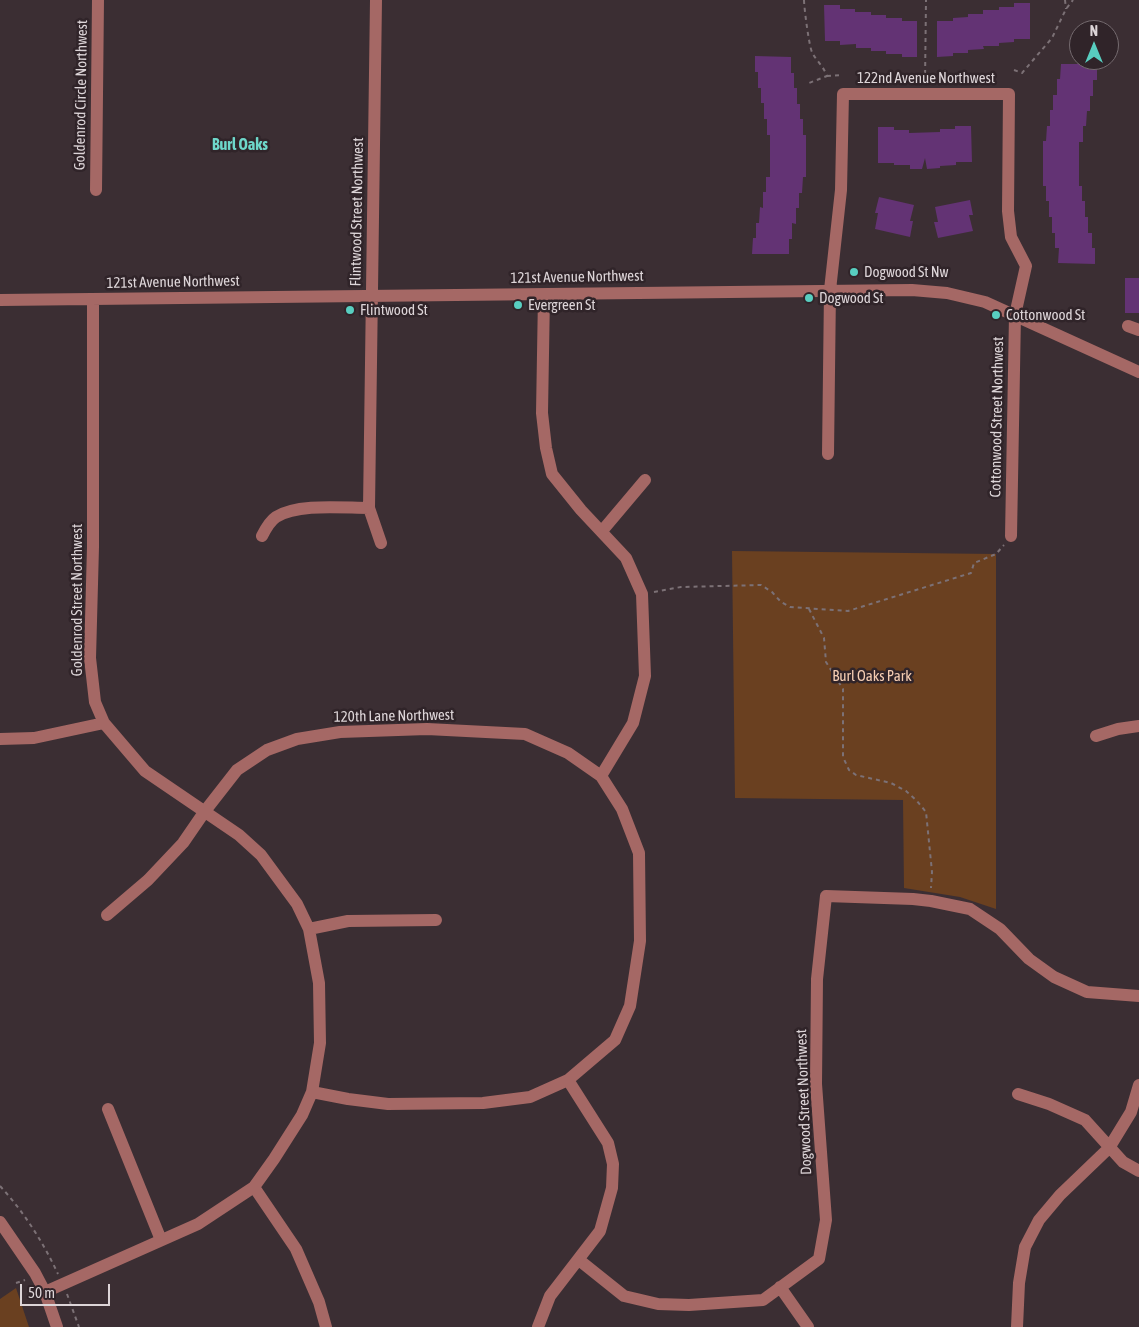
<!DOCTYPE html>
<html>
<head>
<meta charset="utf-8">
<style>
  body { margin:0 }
  #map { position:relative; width:1139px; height:1327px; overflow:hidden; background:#3b2e33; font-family:"Asap Condensed",sans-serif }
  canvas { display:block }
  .north { position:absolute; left:1069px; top:20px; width:50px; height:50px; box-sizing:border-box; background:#302429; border:1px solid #756b6f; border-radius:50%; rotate:0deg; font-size:14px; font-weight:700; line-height:20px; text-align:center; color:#ddd5d8 }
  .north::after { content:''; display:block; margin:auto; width:18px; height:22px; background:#58cec0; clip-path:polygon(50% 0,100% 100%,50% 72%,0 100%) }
  .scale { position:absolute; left:20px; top:1284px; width:90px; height:22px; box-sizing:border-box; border:2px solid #ddd5d8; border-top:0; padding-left:6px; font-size:15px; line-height:18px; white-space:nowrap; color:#ddd5d8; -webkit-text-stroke:4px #302429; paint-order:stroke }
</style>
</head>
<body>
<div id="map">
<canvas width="1139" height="1327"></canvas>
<div class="north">N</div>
<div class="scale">50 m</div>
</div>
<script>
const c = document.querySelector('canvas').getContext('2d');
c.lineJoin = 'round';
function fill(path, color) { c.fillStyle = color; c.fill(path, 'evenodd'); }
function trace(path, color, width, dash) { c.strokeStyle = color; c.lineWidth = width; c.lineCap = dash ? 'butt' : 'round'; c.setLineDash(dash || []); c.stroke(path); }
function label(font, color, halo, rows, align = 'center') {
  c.font = font + ' "Asap Condensed",sans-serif'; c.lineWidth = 5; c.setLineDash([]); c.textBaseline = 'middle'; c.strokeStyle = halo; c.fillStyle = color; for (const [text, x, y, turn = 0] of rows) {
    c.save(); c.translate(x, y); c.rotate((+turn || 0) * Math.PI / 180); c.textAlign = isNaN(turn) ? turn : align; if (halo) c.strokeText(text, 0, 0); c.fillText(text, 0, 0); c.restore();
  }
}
const green = new Path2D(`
  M732 551 996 554V909L960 897 904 888 903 800 735 798Z
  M16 1288 29 1327H0V1299Z`);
const building = new Path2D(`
  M1014 3H1030V39H1014V42L999 43V46H983L984 49 968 50V53H953V56L937 57V21H953V18L968 17V14H983V10H999V7H1014Z
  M824 5H840V9H855V12H871V15H886V18H902V21H917V57H902V54H886V51H871V48H856V44L840 45V41H825Z
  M755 56 791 57V73H794V88H797V104H800V119H803V135H806V177H803L802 193H799V208H796V224L792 223V239H789V254H752L753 238H756V223H759L760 207 763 208V192H766V177H770V135H767V119H764V103H761V88H758V72H755Z
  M1061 64H1097V80H1093V96H1090V111H1087L1086 126H1083V142H1079V186H1082V201H1085V217H1088V233H1092V248H1095V264L1058 263 1059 248H1055V233H1052V217H1049V201H1046V186H1043V141H1046L1047 126H1050V110H1053V95H1057V79H1060Z
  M955 126H971L972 162H956V165L940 166V168L927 169 925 158 922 169H910V165H894V163H878V127H894V130H909V133L940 132V129H955Z
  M879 197 914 205 910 221H913L910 237 875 229 878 213H875Z
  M970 200 973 215H969L973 231 938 238 934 222H938L935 207Z
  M1125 278H1139V313H1125Z`);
const path = new Path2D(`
  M804 0C804 7 809 46 812 52 816 61 823 65 827 76L809 83
  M1065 0 1066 9
  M1014 70 1022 73 1052 38 1066 9 1073 0
  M827 76 842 75
  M925 82 926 0
  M654 592 681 587 761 585 772 592 781 602 790 607 848 611 971 573 974 563 996 554 1004 545
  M809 609 824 638 826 662 843 689V757L849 770 856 775 891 783 906 791 917 801 926 812 932 872 931 888
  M0 1186C24 1212 43 1242 58 1274
  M16 1283 25 1280
  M67 1294 79 1327`);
const minor = new Path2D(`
  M376 0 369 508 381 543
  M96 190 98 0
  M544 295 542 413 546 448 552 474 581 510 626 558 642 594 645 676 633 723 601 776
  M0 300 912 290 947 293 985 302 1139 372
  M1128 326 1139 330
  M828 454 830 290 841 190 843 94H1009L1008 211 1011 237 1026 266 1015 315 1011 536
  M602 531 645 480
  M262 536C265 530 270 521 276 517 298 503 343 508 369 508
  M1096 736 1118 729 1139 726
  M0 739 34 738 104 723
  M107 915 148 880 183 843 205 811 237 770 267 750 297 739 340 732 427 729 525 734 568 753 601 776 622 809 639 853 640 941 630 1006 615 1040 568 1080 530 1097 483 1103 388 1104 348 1099 312 1092
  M309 929 348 921 436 920
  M1018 1094 1049 1104 1085 1120 1123 1162 1139 1171
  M108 1109 161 1240
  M254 1187 296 1249 319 1302 326 1327
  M0 1222 35 1273 45 1292 57 1327
  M579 1260 624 1296 658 1304 689 1305 763 1300 819 1259 826 1220 816 1084 817 979 826 896 913 899 931 901 970 909 1000 929 1029 959 1054 977 1087 992 1139 996
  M780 1287 808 1327
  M45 1292 198 1224 254 1187 274 1159 302 1115 312 1092 320 1043 319 983 309 929 297 904 261 855 239 835 145 771 104 723 95 702 90 658 93 547V299
  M538 1327 550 1296 600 1231 612 1188 613 1164 608 1143 568 1080
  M1017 1327 1019 1283 1025 1247 1039 1220 1060 1195 1109 1148 1131 1112 1139 1085`);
const markers = [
  [854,272,5,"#58cec0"],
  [809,298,5,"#58cec0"],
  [518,305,5,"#58cec0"],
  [350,310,5,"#58cec0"],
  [996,315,5,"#58cec0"]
];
const streetNames = [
  ["122nd Avenue Northwest",926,78],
  ["Goldenrod Circle Northwest",81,95,-89],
  ["Flintwood Street Northwest",357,212,-89],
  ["121st Avenue Northwest",577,277,-1],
  ["121st Avenue Northwest",173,282,-1],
  ["Cottonwood Street Northwest",997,417,-89],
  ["Goldenrod Street Northwest",77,600,-90],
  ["120th Lane Northwest",394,716,-1],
  ["Dogwood Street Northwest",804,1102,-92]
];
const poiNames = [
  ["Dogwood St Nw",864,272],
  ["Dogwood St",819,298],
  ["Evergreen St",528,305],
  ["Flintwood St",360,310],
  ["Cottonwood St",1006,315]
];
const parkNames = [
  ["Burl Oaks Park",872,676]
];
const neighbourhoodNames = [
  ["Burl Oaks",240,145]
];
fill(green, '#6a4020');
fill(building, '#633374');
trace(path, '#7c7176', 2, [4, 4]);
trace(minor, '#a56865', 12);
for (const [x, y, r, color] of markers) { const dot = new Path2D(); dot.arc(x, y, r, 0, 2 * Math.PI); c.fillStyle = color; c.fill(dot); trace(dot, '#302429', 2); }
label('15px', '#ddd5d8', '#302429', streetNames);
label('15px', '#ddd5d8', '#302429', poiNames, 'left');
label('15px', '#f5cdb2', '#302429', parkNames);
label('bold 16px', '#6ed7ca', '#302429', neighbourhoodNames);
</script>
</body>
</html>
